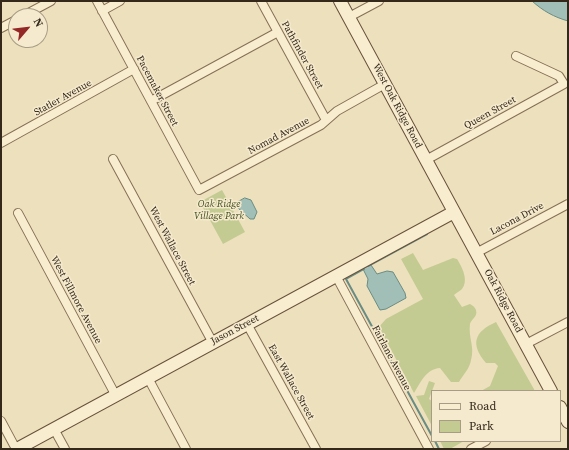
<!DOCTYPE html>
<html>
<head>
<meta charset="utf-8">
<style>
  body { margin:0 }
  #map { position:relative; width:569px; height:450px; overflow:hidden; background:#ede0bd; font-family:"Source Serif 4",serif }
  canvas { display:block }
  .frame { position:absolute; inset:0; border:2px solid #34281b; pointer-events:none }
  .legend { position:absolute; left:431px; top:390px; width:130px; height:52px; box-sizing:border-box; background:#f5eacd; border:1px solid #a89c86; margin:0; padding:5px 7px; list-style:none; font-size:12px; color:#34281b }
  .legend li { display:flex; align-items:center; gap:8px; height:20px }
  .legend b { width:20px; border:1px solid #a89c86 }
  .north { position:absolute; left:8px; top:8px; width:40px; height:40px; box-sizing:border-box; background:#f5eacd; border:1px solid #a89c86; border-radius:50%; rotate:62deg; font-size:11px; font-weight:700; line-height:16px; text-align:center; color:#34281b }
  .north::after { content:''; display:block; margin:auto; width:14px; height:18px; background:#942827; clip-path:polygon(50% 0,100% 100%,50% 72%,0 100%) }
</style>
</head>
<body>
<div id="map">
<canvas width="569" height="450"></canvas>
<div class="frame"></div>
<ul class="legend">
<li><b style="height:5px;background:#f9edd0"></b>Road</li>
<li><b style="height:11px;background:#c3cb92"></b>Park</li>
</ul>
<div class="north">N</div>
</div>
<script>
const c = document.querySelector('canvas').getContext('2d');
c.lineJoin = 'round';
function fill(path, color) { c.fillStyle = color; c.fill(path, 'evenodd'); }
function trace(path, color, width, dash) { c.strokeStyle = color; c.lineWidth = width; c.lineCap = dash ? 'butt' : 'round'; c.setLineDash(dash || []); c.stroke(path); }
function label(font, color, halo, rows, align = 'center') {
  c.font = font + ' "Source Serif 4",serif'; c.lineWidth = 3; c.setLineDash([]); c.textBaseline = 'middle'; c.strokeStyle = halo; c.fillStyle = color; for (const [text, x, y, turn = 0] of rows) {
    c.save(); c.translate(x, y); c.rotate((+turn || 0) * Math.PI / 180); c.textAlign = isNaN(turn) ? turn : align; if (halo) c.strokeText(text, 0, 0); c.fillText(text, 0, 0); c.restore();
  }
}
const green = new Path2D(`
  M222 190 245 232 223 244 200 202Z
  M413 253 423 270 453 258 457 259C462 267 469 280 462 289 460 291 456 293 454 295L462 307 470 304C472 305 475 307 476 310 478 317 471 319 470 324 468 337 475 347 471 360 470 368 463 375 459 382H451L440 368C426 369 421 382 414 393L379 327 386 319 423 299 401 259Z
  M496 322 535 391H481L490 386 498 366 495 363H486C470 344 474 332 496 322Z
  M429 381 435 383 429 399 432 401V426L416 396 424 395Z
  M440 441H464L450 449H444Z`);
const water = new Path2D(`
  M532 1H568V21C554 17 543 11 532 1Z
  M245 198 251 200 257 212 254 219H250L238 208V202Z
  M371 265 377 274 387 271 393 272 405 293 406 298 386 309 380 310 367 286 368 279 363 269Z`);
const stream = new Path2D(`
  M368 266 427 234
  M364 269 346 279 432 436
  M435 441 439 449`);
const street = new Path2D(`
  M97 1 199 190 321 125 337 111 385 84
  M261 1 326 120
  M102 11 120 1
  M23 16 51 1
  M349 17 379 1
  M1 28 16 20
  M151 101 278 32
  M1 143 134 69
  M113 159 213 343
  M426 160 564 84 559 76 516 56
  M18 213 116 396
  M476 253 568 204
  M336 276 429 449
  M247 324 316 449
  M526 344 568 322
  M148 378 186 449
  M1 421 16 449
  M54 429 65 449
  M471 449 486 441`);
const secondary = new Path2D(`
  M340 1 551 391
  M560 407 568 422
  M17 449 454 212`);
const streetNames = [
  ["Pathfinder Street",302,55,61],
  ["Pacemaker Street",157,91,62],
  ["Statler Avenue",63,98,-29],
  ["West Oak Ridge Road",397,106,62],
  ["Queen Street",490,113,-29],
  ["Nomad Avenue",279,136,-28],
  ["Lacona Drive",517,219,-28],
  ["West Wallace Street",172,246,62],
  ["West Fillmore Avenue",76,300,62],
  ["Oak Ridge Road",503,301,62],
  ["Jason Street",235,330,-28],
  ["Fairlane Avenue",391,358,62],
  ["East Wallace Street",291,382,61]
];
const parkNames = [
  ["Oak Ridge",219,204],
  ["Village Park",219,216]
];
fill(green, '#c3cb92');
fill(water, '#a1bfb6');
trace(water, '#698c84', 1);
trace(stream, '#698c84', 2);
trace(street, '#857056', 10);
trace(secondary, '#67513a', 14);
trace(street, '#f9edd0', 8);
trace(secondary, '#f9edd0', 12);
label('10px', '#34281b', '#f5eacd', streetNames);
label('italic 10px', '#445122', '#f5eacd', parkNames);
</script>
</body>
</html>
